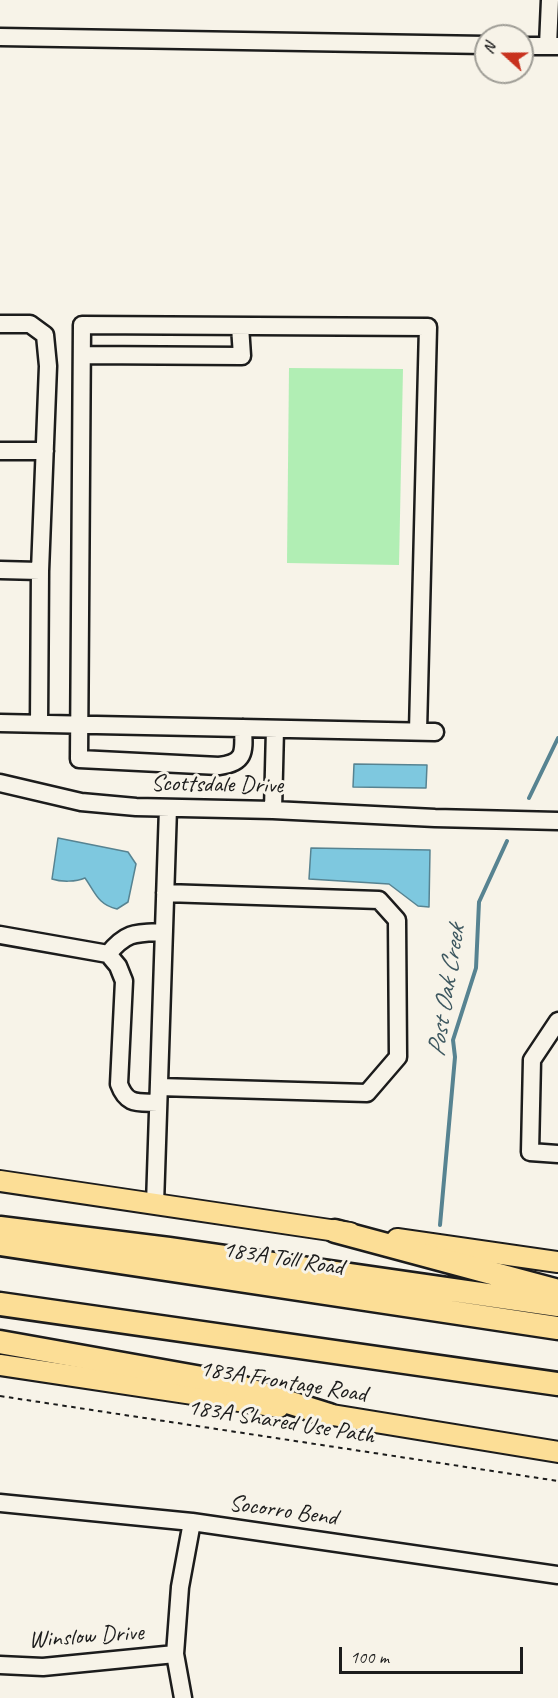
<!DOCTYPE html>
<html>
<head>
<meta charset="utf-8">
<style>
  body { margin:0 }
  #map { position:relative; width:558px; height:1698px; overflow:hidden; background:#f7f3e8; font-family:Caveat,sans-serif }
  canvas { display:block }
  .north { position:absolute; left:474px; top:24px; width:60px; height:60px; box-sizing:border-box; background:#f7f3e8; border:2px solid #9f9d96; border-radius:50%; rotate:291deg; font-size:16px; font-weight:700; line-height:24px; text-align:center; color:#1c1c1c }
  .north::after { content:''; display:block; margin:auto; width:21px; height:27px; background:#c8321e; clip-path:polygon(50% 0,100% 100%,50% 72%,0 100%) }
  .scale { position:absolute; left:339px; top:1647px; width:184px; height:27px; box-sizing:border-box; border:3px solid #1c1c1c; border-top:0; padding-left:8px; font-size:18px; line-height:21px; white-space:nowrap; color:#1c1c1c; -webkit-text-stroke:4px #f7f3e8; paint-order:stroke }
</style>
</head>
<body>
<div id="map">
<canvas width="558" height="1698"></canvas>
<div class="north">N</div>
<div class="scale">100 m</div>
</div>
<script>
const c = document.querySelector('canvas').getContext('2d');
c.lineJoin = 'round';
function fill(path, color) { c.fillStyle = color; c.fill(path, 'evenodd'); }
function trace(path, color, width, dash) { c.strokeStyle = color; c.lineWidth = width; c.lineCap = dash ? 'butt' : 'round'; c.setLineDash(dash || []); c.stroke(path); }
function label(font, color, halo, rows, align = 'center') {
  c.font = font + ' Caveat,sans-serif'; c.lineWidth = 6; c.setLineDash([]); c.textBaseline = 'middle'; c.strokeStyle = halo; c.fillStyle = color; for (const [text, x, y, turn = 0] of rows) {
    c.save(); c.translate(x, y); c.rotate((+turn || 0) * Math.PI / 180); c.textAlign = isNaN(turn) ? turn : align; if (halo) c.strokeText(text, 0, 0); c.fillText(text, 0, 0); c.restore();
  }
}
const green = new Path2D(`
  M289 368 403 369 399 565 287 563Z`);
const water = new Path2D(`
  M354 764 427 765 426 788 353 787Z
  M58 838 128 852 136 864 128 902 117 909C98 905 95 892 85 878 76 882 61 882 52 879Z
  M311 848 430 850 429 907 418 906 389 884 309 879Z`);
const stream = new Path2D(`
  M529 798 558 738
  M440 1225 455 1057 453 1040 476 968 479 902 507 841`);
const path = new Path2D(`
  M0 1396 558 1481`);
const minor = new Path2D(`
  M0 37 486 45
  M522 46H557
  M548 46 550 0
  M0 324H30L45 335 48 366 40 571
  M82 355 242 356 240 326
  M0 451H45
  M0 570 40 571 39 724
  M0 723 435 732
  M243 728C244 751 246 763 219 766L79 759 82 325 428 327 418 731
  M0 783 81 802 136 807 273 810 435 818 558 821
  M273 810 275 729
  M0 935 108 954C127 931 136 933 164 932
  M108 954 118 966 124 981 119 1084C127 1106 138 1102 158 1103
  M558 1021 532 1060 530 1152 558 1154
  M159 1087 367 1093 398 1057 397 920 379 900 165 893
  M155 1204 168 808
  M0 1503 192 1522 558 1575
  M0 1665 43 1667 175 1654
  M183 1698 175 1654 180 1587 192 1522`);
const major = new Path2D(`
  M0 1181 350 1233
  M397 1239 558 1262
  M0 1365 279 1407
  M314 1412 558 1452`);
const highway = new Path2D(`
  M0 1228 169 1249 558 1305
  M335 1231 558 1291
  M0 1244 558 1328
  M0 1304 558 1384
  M0 1342 224 1382 329 1415`);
const streetNames = [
  ["Scottsdale Drive",217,785,1],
  ["183A Toll Road",283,1259,9],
  ["183A Frontage Road",283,1382,9],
  ["183A Shared Use Path",281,1422,9],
  ["Socorro Bend",283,1511,8],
  ["Winslow Drive",86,1637,-4]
];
const waterNames = [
  ["Post Oak Creek",447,991,-81]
];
fill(green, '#b1eeb4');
fill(water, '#7ec8df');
trace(water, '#578391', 1.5);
trace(stream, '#578391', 4);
trace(minor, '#1c1c1c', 21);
trace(major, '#1c1c1c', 24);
trace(highway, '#1c1c1c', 27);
trace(path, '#1c1c1c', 2, [4.5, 4.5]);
trace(minor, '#f7f3e8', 16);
trace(major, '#fcde96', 20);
trace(highway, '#fcde96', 22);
label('24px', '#1c1c1c', '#f7f3e8', streetNames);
label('italic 26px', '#3e5860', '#f7f3e8', waterNames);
</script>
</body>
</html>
